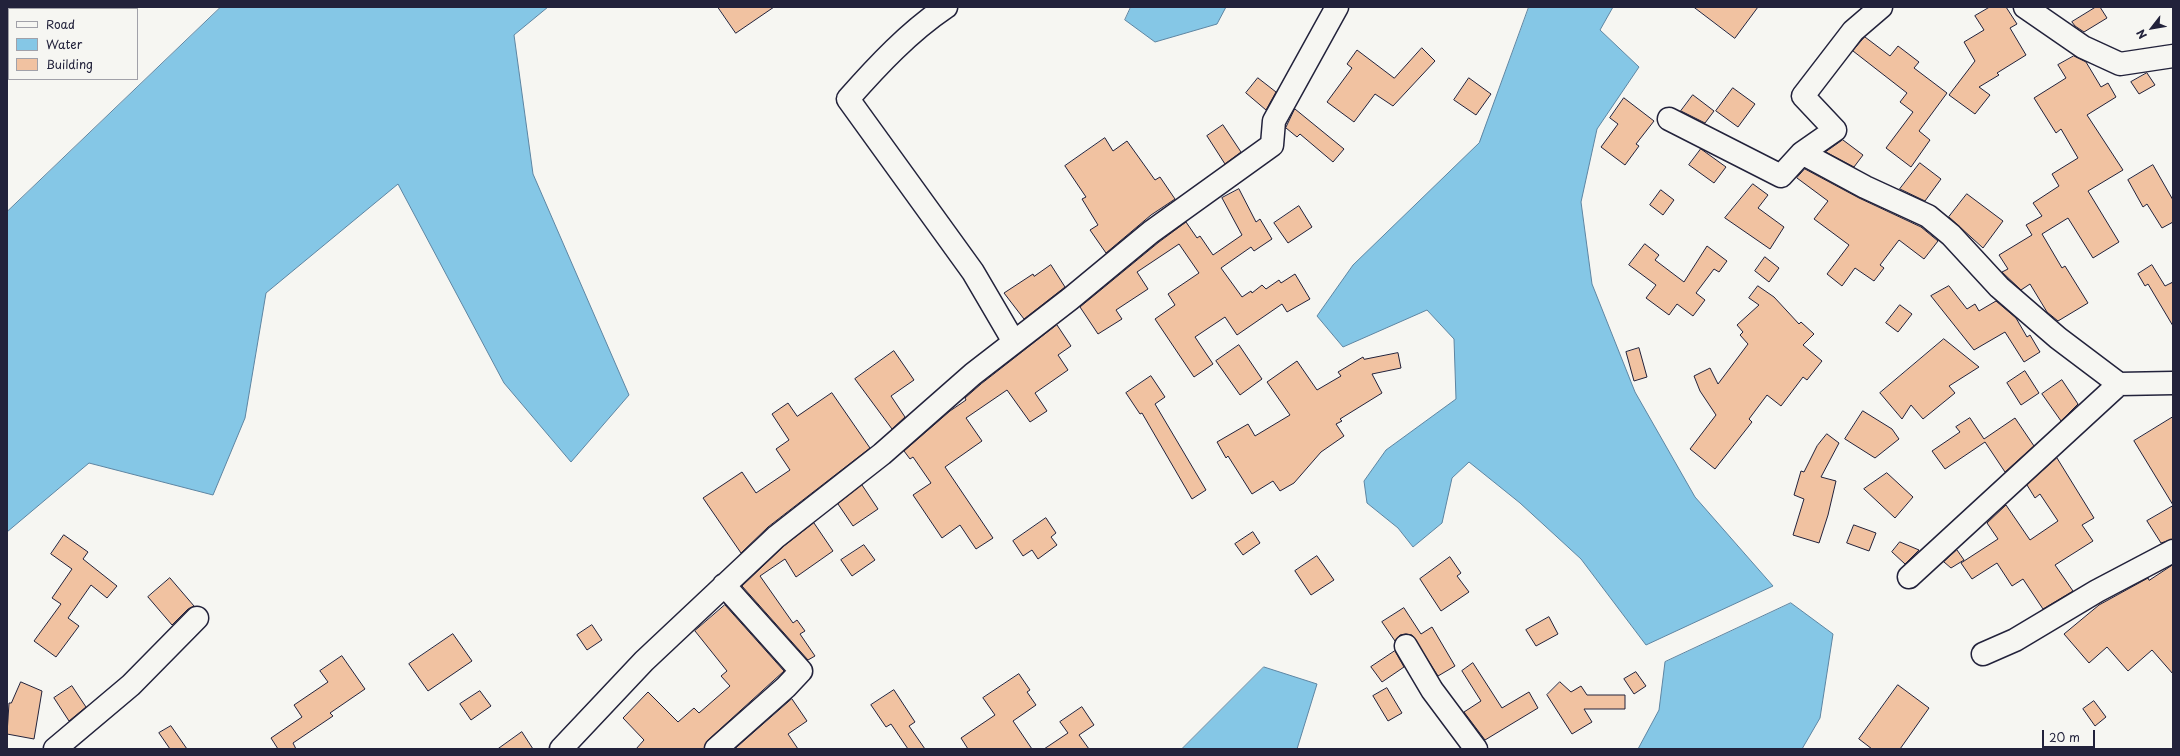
<!DOCTYPE html>
<html>
<head>
<meta charset="utf-8">
<style>
  body { margin:0 }
  #map { position:relative; width:2180px; height:756px; overflow:hidden; background:#f6f6f2; font-family:"Playpen Sans",sans-serif }
  canvas { display:block }
  .frame { position:absolute; inset:0; border:8px solid #22223b; pointer-events:none }
  .legend { position:absolute; left:8px; top:8px; width:130px; height:72px; box-sizing:border-box; background:#f6f6f2; border:1px solid #a1a1a9; margin:0; padding:5px 7px; list-style:none; font-size:12px; color:#22223b }
  .legend li { display:flex; align-items:center; gap:8px; height:20px }
  .legend b { width:20px; border:1px solid #a1a1a9 }
  .north { position:absolute; left:2132px; top:8px; width:40px; height:40px; -webkit-text-stroke:3px #f6f6f2; paint-order:stroke; rotate:239deg; font-size:11px; font-weight:700; line-height:16px; text-align:center; color:#22223b }
  .north::after { content:''; display:block; margin:auto; width:14px; height:18px; background:#22223b; clip-path:polygon(50% 0,100% 100%,50% 72%,0 100%) }
  .scale { position:absolute; left:2042px; top:730px; width:53px; height:18px; box-sizing:border-box; border:2px solid #22223b; border-top:0; padding-left:5px; font-size:12px; line-height:14px; white-space:nowrap; color:#22223b; -webkit-text-stroke:3px #f6f6f2; paint-order:stroke }
</style>
</head>
<body>
<div id="map">
<canvas width="2180" height="756"></canvas>
<div class="frame"></div>
<ul class="legend">
<li><b style="height:5px;background:#f6f6f2"></b>Road</li>
<li><b style="height:11px;background:#85c7e6"></b>Water</li>
<li><b style="height:11px;background:#f1c2a1"></b>Building</li>
</ul>
<div class="north">N</div>
<div class="scale">20 m</div>
</div>
<script>
const c = document.querySelector('canvas').getContext('2d');
c.lineJoin = 'round';
function fill(path, color) { c.fillStyle = color; c.fill(path, 'evenodd'); }
function trace(path, color, width, dash) { c.strokeStyle = color; c.lineWidth = width; c.lineCap = dash ? 'butt' : 'round'; c.setLineDash(dash || []); c.stroke(path); }
const water = new Path2D(`
  M221 7H548L514 35 533 174 629 395 571 462 504 383 398 184 266 293 245 418 213 495 89 463 7 532V212Z
  M1131 7H1226L1217 24 1155 42 1125 20Z
  M1529 7H1613L1600 30 1639 67 1597 129 1581 202 1592 284 1635 392 1695 497 1773 586 1646 645 1581 559 1520 503 1469 462 1452 478 1442 523 1413 547 1398 528 1367 503 1364 481 1386 450 1456 399 1454 339 1427 310 1343 347 1317 316 1353 265 1479 143Z
  M1791 603 1833 634 1820 718 1802 749H1638L1659 710 1665 662Z
  M1264 667 1317 684 1297 749H1182Z`);
const building = new Path2D(`
  M718 7H774L736 33Z
  M1694 7H1758L1735 38Z
  M1990 7H2006L2017 24 2010 28 2026 55 1997 73 1999 75 1979 87 1990 95 1975 114 1949 95 1975 61 1964 42 1984 30 1975 16Z
  M2096 7H2100L2107 18 2084 32 2075 26 2072 22Z
  M1865 37 1890 56 1898 46 1919 62 1914 68 1947 93 1919 131 1930 140 1911 167 1886 148 1913 112 1900 102 1907 93 1853 51Z
  M1422 48 1435 61 1393 106 1375 94 1354 122 1327 102 1352 68 1347 64 1357 50 1394 78Z
  M2074 56 2086 62 2101 87 2108 83 2116 97 2087 115 2123 170 2088 191 2119 242 2093 258 2068 218 2042 234 2062 268 2065 266 2088 303 2058 321 2047 312 2030 284 2021 290 2002 272 2008 269 1999 255 2032 235 2026 225 2042 216 2033 203 2059 186 2052 174 2078 158 2061 129 2056 133 2034 98 2066 78 2058 65Z
  M2147 73 2155 85 2139 94 2131 82Z
  M1258 78 1276 92 1266 110 1246 93Z
  M1469 78 1491 94 1476 115 1454 100Z
  M1733 88 1755 104 1738 127 1716 111Z
  M1693 95 1714 111 1705 123 1681 111Z
  M1624 98 1654 121 1636 144 1639 146 1625 165 1601 147 1618 124 1610 118Z
  M1295 109 1344 149 1333 162 1300 134 1297 137 1286 128Z
  M1223 125 1241 152 1225 164 1207 136Z
  M1105 138 1113 151 1127 141 1155 180 1160 177 1175 199 1151 215 1106 253 1090 230 1098 225 1082 199 1086 197 1065 166Z
  M1843 140 1863 155 1854 167 1826 152Z
  M1701 149 1726 167 1714 183 1689 165Z
  M1920 163 1941 179 1925 201 1900 189Z
  M2153 165 2173 200V222L2162 228 2147 204 2143 207 2128 180Z
  M1805 169 1859 198 1921 227 1938 241 1924 259 1899 240 1880 265 1884 268 1874 281 1855 268 1842 286 1827 274 1849 245 1814 219 1828 201 1797 178Z
  M1753 184 1768 195 1758 208 1784 227 1770 249 1725 218Z
  M1239 189 1256 222 1260 219 1272 239 1254 251 1251 247 1221 268 1242 297 1251 291 1252 293 1262 285 1266 289 1279 280 1281 283 1295 274 1310 299 1287 312 1282 304 1237 335 1225 317 1195 337 1213 364 1194 377 1155 319 1175 305 1168 294 1199 273 1179 244 1137 272 1148 289 1116 310 1122 319 1098 334 1080 307 1159 242 1186 222 1197 238 1200 236 1213 255 1242 235 1222 198Z
  M1661 190 1674 200 1663 215 1650 205Z
  M1967 194 2003 221 1983 248 1949 217Z
  M1299 206 1312 227 1288 243 1274 223Z
  M1645 244 1659 255 1655 260 1684 282 1707 246 1727 261 1719 272 1714 269 1696 293 1705 300 1693 316 1677 304 1669 315 1646 298 1656 285 1629 265Z
  M1765 257 1779 268 1769 282 1755 271Z
  M1051 265 1065 287 1024 319 1004 293 1033 274 1034 276Z
  M2152 265 2165 286 2173 282V326L2148 284 2145 286 2138 274Z
  M1758 286 1774 297 1799 324 1801 322 1814 334 1803 345 1822 361 1807 380 1803 377 1781 406 1767 395 1749 419 1752 422 1715 469 1690 449 1716 415 1700 391 1694 376 1710 368 1718 384 1748 344 1740 335 1743 332 1737 325 1759 305 1749 298Z
  M1949 286 1967 309 1975 304 1979 311 1996 301 2016 318 2027 337 2030 335 2040 352 2024 362 2005 332 1974 350 1931 296Z
  M1900 305 1912 314 1898 332 1886 323Z
  M1057 325 1071 346 1058 355 1068 370 1035 393 1047 411 1030 422 1007 390 966 418 982 441 945 467 993 538 976 549 960 525 942 538 913 495 931 483 913 457 910 459 904 451 950 411 966 400 965 398 981 384Z
  M1944 339 1979 367 1949 386 1955 393 1923 419 1911 405 1902 419 1880 393Z
  M1239 345 1262 379 1240 395 1216 361Z
  M1639 348 1647 377 1634 381 1626 352Z
  M894 351 914 380 891 396 905 417 892 429 855 379Z
  M1398 353 1401 368 1372 374 1382 393 1340 419 1342 421 1336 424 1344 436 1321 452 1294 483 1280 491 1273 481 1252 494 1228 456 1226 458 1217 442 1248 424 1255 436 1290 415 1267 382 1297 361 1317 390 1341 376 1338 372 1363 357 1364 359Z
  M2025 371 2039 393 2021 405 2007 383Z
  M1151 376 1165 397 1155 404 1206 490 1192 499 1142 413 1140 414 1126 393Z
  M2062 380 2078 404 2061 421 2042 394Z
  M832 393 870 448 768 527 741 553 703 498 742 472 756 493 790 470 776 449 789 440 772 414 788 403 797 416Z
  M1863 411 1892 429 1899 439 1875 458 1845 439Z
  M2173 417V505L2134 441Z
  M1970 418 1984 439 2015 418 2034 446 2005 472 1985 442 1945 469 1932 451 1960 432 1956 427Z
  M1827 434 1839 443 1821 477 1836 481 1828 515 1819 543 1793 535 1804 499 1794 495 1801 471 1804 472 1817 446Z
  M2057 458 2094 518 2082 525 2093 541 2055 565 2073 591 2043 609 2023 579 2012 586 1997 563 1972 579 1961 563 1998 539 1987 523 2006 505 2030 540 2058 521 2040 494 2035 498 2027 485Z
  M1887 473 1913 497 1895 518 1864 489Z
  M862 485 878 509 853 526 838 504Z
  M2173 506V539L2161 543 2147 521Z
  M1046 518 1056 533 1051 537 1057 545 1038 559 1032 550 1023 556 1013 541Z
  M814 523 833 551 796 577 785 559 760 576 793 623 797 620 805 631 800 634 815 656 808 660 742 586 784 546Z
  M1854 525 1876 533 1869 551 1847 543Z
  M1253 532 1260 543 1243 555 1235 544Z
  M64 535 88 552 83 559 117 586 107 598 91 585 68 618 79 626 56 657 34 641 61 604 52 598 72 569 51 554Z
  M1900 542 1919 550 1905 564 1892 552Z
  M864 545 875 560 852 576 841 560Z
  M1957 550 1964 560 1951 568 1944 562Z
  M1317 556 1334 580 1311 595 1295 571Z
  M1450 557 1461 573 1457 576 1469 592 1441 611 1420 579Z
  M2173 565V674L2152 650 2128 671 2107 647 2089 663 2064 634 2099 605 2148 578 2149 580Z
  M170 578 194 606 188 609 172 625 148 597Z
  M725 605 784 671 708 740 704 749H636L644 740 623 718 648 692 678 722 694 708 699 713 730 686 721 676 727 671 695 631Z
  M1404 608 1421 634 1432 627 1455 666 1438 676 1412 635 1406 634 1400 635 1395 641 1382 622Z
  M1549 617 1558 634 1536 646 1526 630Z
  M592 625 602 640 587 650 577 635Z
  M453 634 472 661 428 691 409 664Z
  M1395 651 1404 667 1382 682 1371 667Z
  M342 656 365 689 330 713 333 716 293 743 296 749H278L271 738 302 717 294 705 328 682 320 671Z
  M1473 663 1502 708 1529 692 1538 708 1485 740 1464 712 1481 701 1462 671Z
  M1636 672 1646 686 1634 694 1624 679Z
  M1019 674 1030 690 1027 692 1036 705 1013 721 1032 749H968L961 738 995 715 983 698Z
  M21 682 42 691 34 739 7 734 9 703H11Z
  M1560 682 1571 692 1581 686 1587 695H1625V709H1584L1592 722 1572 734 1547 695Z
  M1898 685 1929 708 1900 749H1872L1859 739Z
  M72 686 86 707 69 721 54 698Z
  M1387 688 1402 713 1388 721 1373 696Z
  M894 690 915 722 909 726 925 749H908L891 724 886 727 871 705Z
  M480 691 491 706 471 720 460 704Z
  M792 699 807 721 788 734 798 749H735Z
  M2094 701 2106 717 2095 726 2083 709Z
  M1082 707 1094 725 1079 735 1089 749H1044L1068 733 1060 722Z
  M171 726 187 749H170L159 733Z
  M522 732 533 749H498Z`);
const minor = new Path2D(`
  M946 7C909 32 878 65 848 99L973 272 1014 342
  M2025 7 2083 47 2120 64 2173 56
  M46 9 48 7
  M7 57 9 54
  M1669 119 1781 176 1802 153 1865 187 1928 216 1951 235 1999 287 2058 338 2119 384
  M1802 153 1835 130 1803 96 1853 31 1881 7
  M1909 577 2119 384 2173 383
  M1406 646 1432 690 1476 749
  M1983 654 2015 640 2097 591 2173 551
  M55 749 131 685 197 618
  M561 749 644 661 776 537 882 454 973 374 1070 299 1151 232 1272 145 1274 121 1337 7
  M716 749 786 687 801 671 724 585`);
fill(water, '#85c7e6');
trace(water, '#5d85a2', 1);
fill(building, '#f1c2a1');
trace(building, '#22223b', 1);
trace(minor, '#22223b', 25);
trace(minor, '#f6f6f2', 22);
</script>
</body>
</html>
